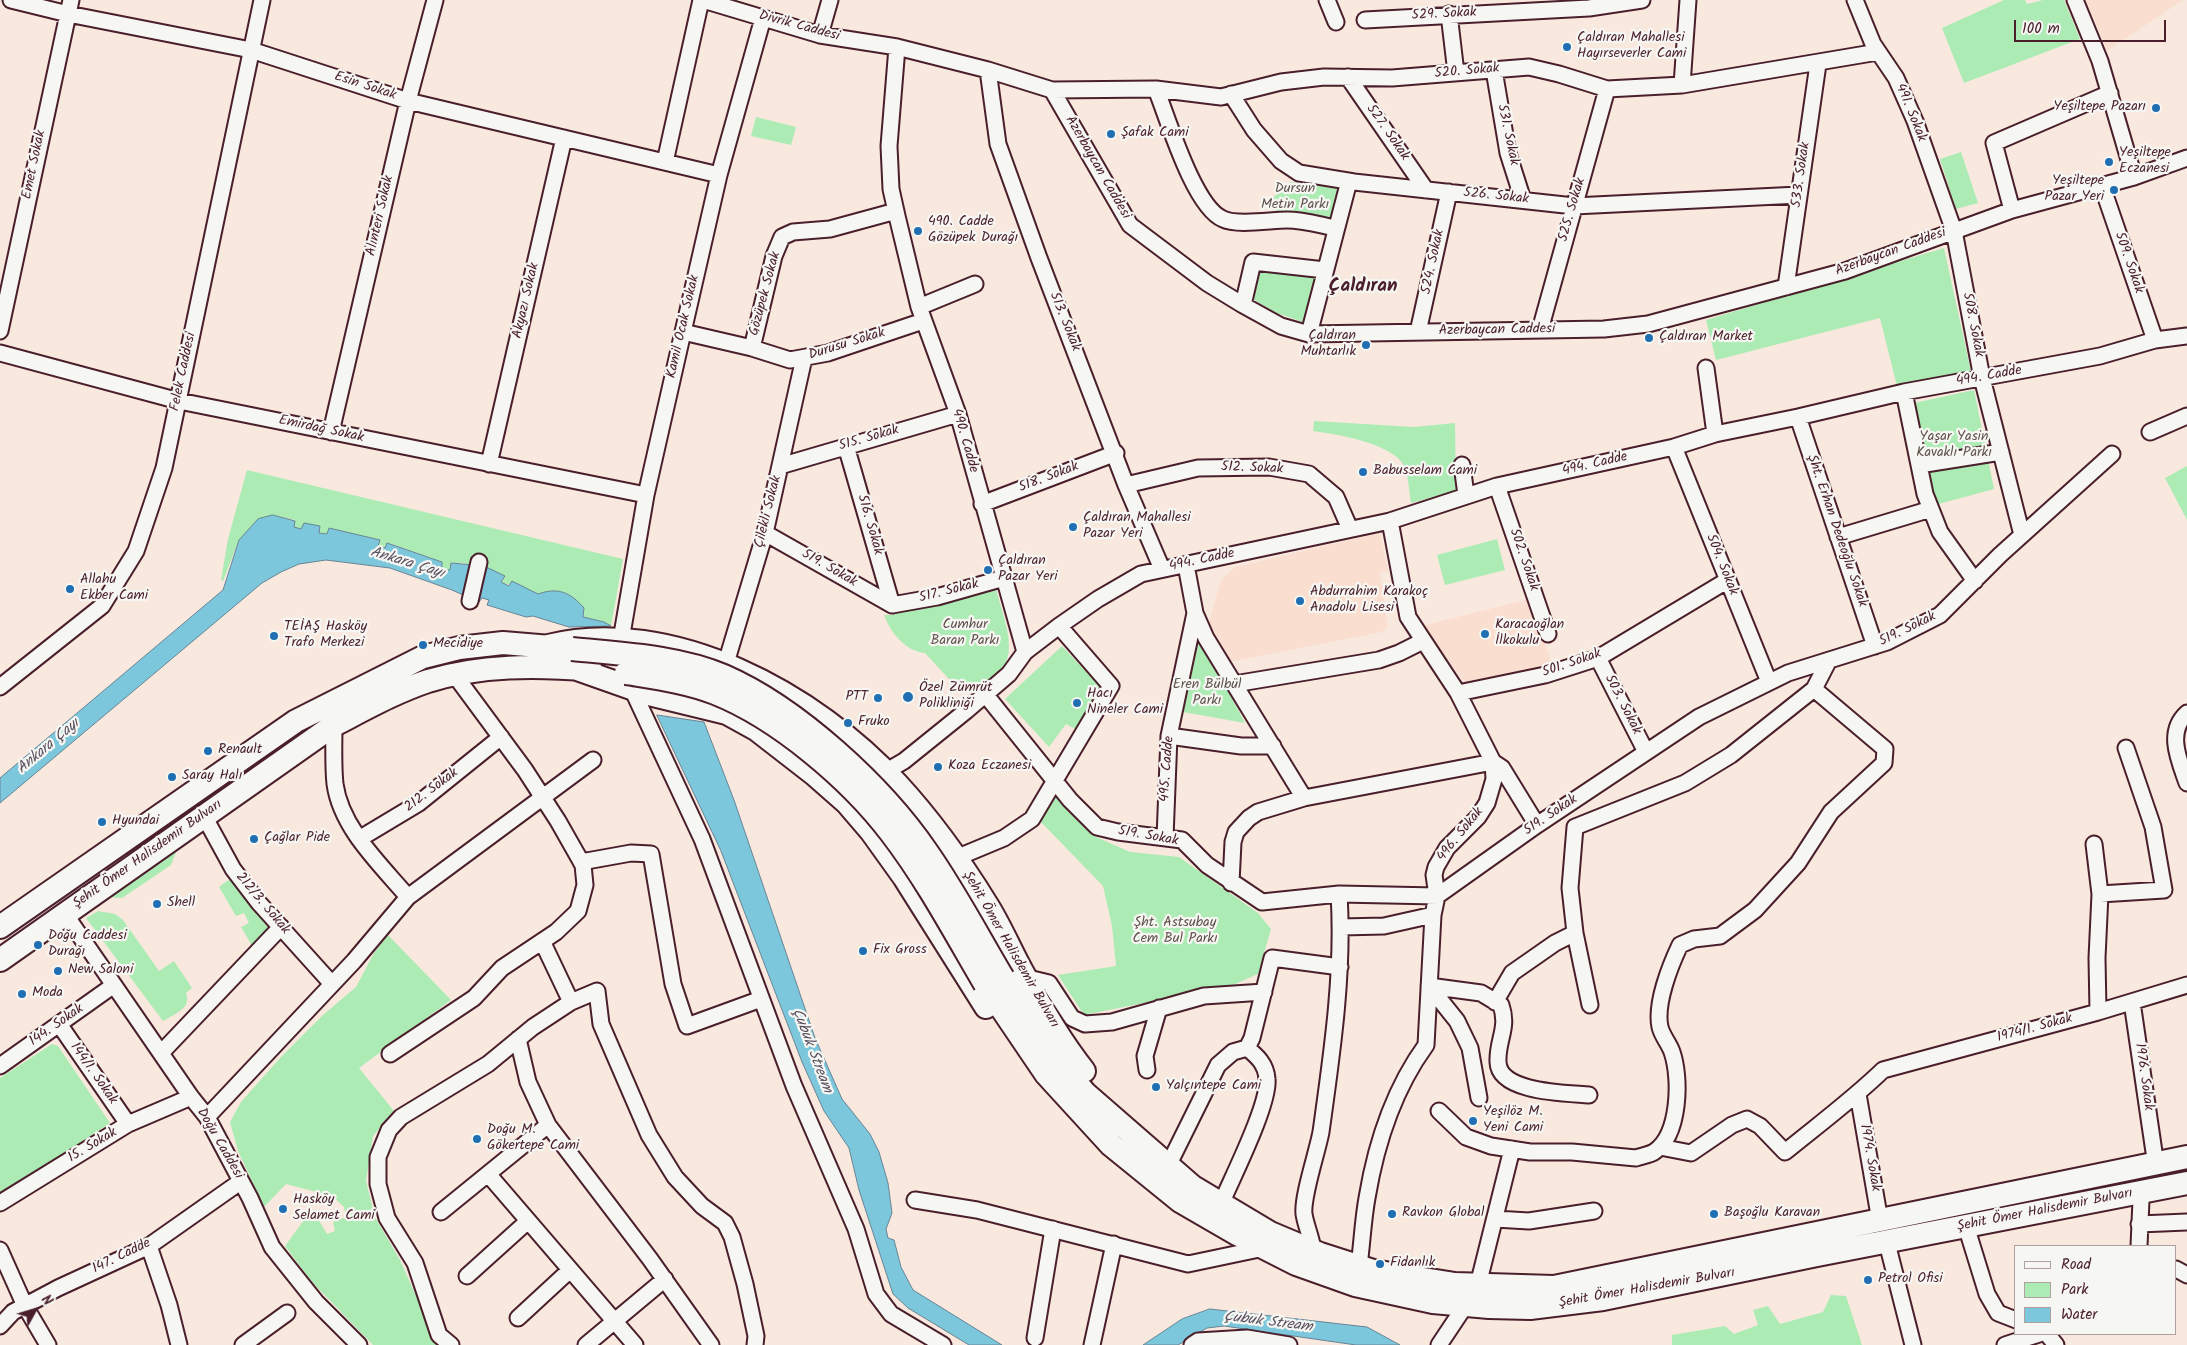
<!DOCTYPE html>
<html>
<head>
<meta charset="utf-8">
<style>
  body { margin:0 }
  #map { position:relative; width:2187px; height:1345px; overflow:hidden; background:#f8e8de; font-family:Kalam,sans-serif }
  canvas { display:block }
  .legend { position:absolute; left:2014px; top:1245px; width:162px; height:90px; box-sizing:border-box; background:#f6f6f2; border:1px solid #b1a0a2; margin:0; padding:6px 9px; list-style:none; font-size:15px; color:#4a1f2b }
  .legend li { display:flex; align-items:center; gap:10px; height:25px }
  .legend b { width:25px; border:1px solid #b1a0a2 }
  .north { position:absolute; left:10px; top:1285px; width:50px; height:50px; -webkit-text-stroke:4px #f6f6f2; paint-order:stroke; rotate:51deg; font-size:14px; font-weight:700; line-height:20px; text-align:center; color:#4a1f2b }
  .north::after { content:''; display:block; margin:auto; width:18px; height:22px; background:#4a1f2b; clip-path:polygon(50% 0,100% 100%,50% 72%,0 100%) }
  .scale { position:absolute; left:2014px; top:20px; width:152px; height:22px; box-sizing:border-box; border:2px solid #4a1f2b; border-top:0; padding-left:6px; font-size:15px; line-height:18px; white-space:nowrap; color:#4a1f2b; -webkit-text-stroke:4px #f6f6f2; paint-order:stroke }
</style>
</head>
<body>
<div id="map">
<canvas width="2187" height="1345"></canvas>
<ul class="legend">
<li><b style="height:6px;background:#f6f6f2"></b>Road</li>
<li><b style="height:14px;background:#acecb4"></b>Park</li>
<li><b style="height:14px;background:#7cc7dc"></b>Water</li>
</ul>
<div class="north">N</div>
<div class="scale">100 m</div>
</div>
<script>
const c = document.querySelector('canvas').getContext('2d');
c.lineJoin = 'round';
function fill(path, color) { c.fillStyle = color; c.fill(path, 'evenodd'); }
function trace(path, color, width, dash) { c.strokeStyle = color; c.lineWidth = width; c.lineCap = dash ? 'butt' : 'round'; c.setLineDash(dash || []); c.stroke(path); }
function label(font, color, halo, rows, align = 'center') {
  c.font = font + ' Kalam,sans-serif'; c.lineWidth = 4.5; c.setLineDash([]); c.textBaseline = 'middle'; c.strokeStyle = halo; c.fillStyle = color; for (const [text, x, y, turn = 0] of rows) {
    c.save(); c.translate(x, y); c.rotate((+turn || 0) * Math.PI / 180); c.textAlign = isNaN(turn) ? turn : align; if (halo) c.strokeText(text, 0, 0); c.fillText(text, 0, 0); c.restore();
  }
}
const built = new Path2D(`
  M2086 0H2183L2107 51Z
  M1380 533 1388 570 1380 573 1388 627 1382 632 1229 662 1209 622 1221 580 1235 567Z
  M1526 600 1533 605 1552 666 1466 684 1422 626Z`);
const green = new Path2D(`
  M2004 0H2025L2027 4 2043 0H2064L2080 39 1964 83 1942 28Z
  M756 117 796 127 791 145 751 136Z
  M1961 152 1978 203 1956 209 1940 159Z
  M1290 182 1337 188 1341 194 1332 220C1310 213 1285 216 1264 206Z
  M1944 248 1971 372 1897 386 1880 318 1716 360 1706 320Z
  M1256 267 1318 274 1306 323 1277 313 1249 297Z
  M1974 390 1994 489 1935 505 1914 403Z
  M1314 421 1414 427 1455 423 1456 491 1411 503C1409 492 1409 479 1405 468 1397 444 1336 434 1313 431Z
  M2187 466V520L2165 478Z
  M247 470 623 559 611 626 604 622 583 617 584 608 566 593 538 594 501 582 505 577 463 563H451L450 570 441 569 442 562 388 543 385 548 329 528 328 534 319 533 320 527 302 529 293 527 295 520 273 515 239 540 223 581 221 580 228 539Z
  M1497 539 1505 570 1445 585 1437 555Z
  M995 585C1007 633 1030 672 966 689L949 679 925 653C905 651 891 633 884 615H894L886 606Z
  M1199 636 1245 723 1183 712Z
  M1062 646 1103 690 1079 731 1066 724 1049 747 1005 699Z
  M1057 795 1094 836 1130 852 1179 857 1258 913 1271 929 1258 974 1233 985 1084 1015 1058 975 1116 966 1112 926 1103 886 1040 821Z
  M180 842 171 865 122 898 101 897Z
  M234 876 255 910 270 926V934L255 951 241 927 249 923 244 913 236 916 219 887Z
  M98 911 115 914 123 920 159 971 174 961 192 988 186 993C192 1008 175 1014 163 1021L86 918Z
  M388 935 451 1000 359 1068 394 1111 373 1136 366 1181 375 1217 400 1260 438 1345H373L312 1282 285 1246 312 1209 327 1234 335 1231 333 1222 346 1217 344 1207 332 1196 286 1184 264 1207 238 1151 230 1122 241 1102 280 1058 323 1015 356 987 374 953Z
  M52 1044 58 1046 110 1123 0 1196V1078Z
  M1831 1295 1846 1296 1862 1345H1672V1335L1725 1326 1734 1334 1758 1325 1753 1310 1768 1306 1780 1324 1823 1312Z`);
const water = new Path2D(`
  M273 515 295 521 294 527 301 529 304 523 320 526 319 533 327 534 329 528 380 540 378 546 385 548 387 543 442 562V569L450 570 451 563 484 566 505 576 501 582 509 586 512 581 538 594C558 587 570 592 584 608L583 617 604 622 611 626 569 627 533 616 526 617 487 605 489 600 482 598 479 602 452 590 390 568 326 560 299 564 281 572 262 583 0 803V778L223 590 239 540 258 519Z
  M657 715 704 722 734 800 815 1038 842 1099 870 1134 879 1152 888 1183 892 1213 886 1229 888 1238 894 1240 901 1267 913 1290 1002 1345H969L908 1308 893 1294 859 1190 849 1148 824 1111 802 1062 721 851Z
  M1210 1309 1367 1327 1400 1345H1356L1224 1326 1207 1328 1178 1345H1143L1182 1319Z`);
const minor = new Path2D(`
  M11 0 68 14 251 50 408 101 719 175
  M703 0 820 35 897 47 988 70 1052 90 1130 225 1207 283 1243 305 1281 326 1309 334 1604 329 1648 324 1845 271 2012 210 2134 177 2187 158
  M1327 0 1336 22
  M1855 0 1873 44 1896 78 1915 121 1954 231 1982 378 2022 535
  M2075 0 2100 61 2134 177
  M1449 14 1456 73
  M1365 20 1589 8 1642 0
  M820 35 830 0
  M897 47 889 146 891 189 897 216 919 307 958 414 1025 652
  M988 70 998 144 1039 258 1126 485 1162 569
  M1494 70 1508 153 1523 200
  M1348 77 1426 190
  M1682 85 1688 0
  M1156 89C1168 119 1194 207 1223 219 1237 226 1271 220 1287 220 1303 220 1320 225 1336 228
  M1052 90 1156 89 1221 97 1281 82 1324 77 1392 78 1529 67 1559 74 1607 89 1682 85 1878 52
  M1231 94 1254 130 1281 161 1299 173 1354 182 1574 206 1799 195
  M665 162 701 0
  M2102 186 2155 340
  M2012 210 1994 143 2110 93
  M1786 287 1818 64
  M1243 305 1253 262 1325 270
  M919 307 975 284
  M1540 330 1607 89
  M0 331 71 0
  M683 332 752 348 790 360 828 353 923 321
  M1418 332 1449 192
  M1309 334 1349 181
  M752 348 774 256 782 237 793 232 830 229 896 211
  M0 353 179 401 646 495
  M1706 368 1715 434
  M1904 392 1925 494 1940 532 1975 581
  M1798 417 1875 646
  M331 432 408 101 435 0
  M2150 432 2187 416
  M846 446 892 605
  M1674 447 1769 682
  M489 464 564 138
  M1462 465 1466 495
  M1919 465 2001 452
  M780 466 958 414
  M1126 485 1198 468 1269 467 1309 474 1336 497 1350 529
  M1497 486 1548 634
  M982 504 1116 453
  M765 533 892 605
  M1838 537 1931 509
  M1186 565 1195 613 1206 638 1304 798
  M470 601 479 562
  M892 605 937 597 1004 578
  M621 640 646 495 683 332 719 175 763 18
  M1598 658 1646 752
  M726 663 765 533 804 358
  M1234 684 1379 660 1399 653 1423 641
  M0 687 102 606 136 551 164 468 262 0
  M632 689 702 839 794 1086 856 1229 876 1294 891 1314 943 1345
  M1458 693 1545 675 1598 658 1728 580
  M985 694 1070 800 1097 827 1118 832 1182 840 1207 865 1262 902 1339 894 1437 896 1537 825 1699 717 1788 673 1887 642 1940 615 2000 555 2112 454
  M2187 713C2166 732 2179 760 2187 783
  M1169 736 1241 746H1273
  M885 772 904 761 966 711 1009 674 1025 652 1059 626 1098 599 1141 574 1390 521 1497 486 1674 447 1715 434 1798 417 1904 392 2100 356 2155 340 2187 336
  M204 816 233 869 259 903 332 984
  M1165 838 1169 736 1195 613
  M359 839 419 803 501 737
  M2094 844 2100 894 2097 958 2098 1012
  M956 858 1004 838 1032 819 1111 686 1059 626
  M581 862 631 853 651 854 673 984 687 1026 761 999
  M1231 883 1233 842 1236 832 1249 818 1258 812 1304 798 1493 762 1502 768 1537 825
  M2100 894 2164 890 2153 827 2126 748
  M408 897 593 760
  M65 914 191 1097 207 1117 250 1198 272 1247 316 1302 359 1345
  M1341 927 1384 926 1433 915
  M1575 933 1590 1005
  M1024 977 1049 983 1072 1018 1085 1024 1112 1022 1204 996 1264 992
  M1429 986 1481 993 1501 1005C1509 1028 1497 1040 1498 1062 1499 1093 1567 1093 1589 1095
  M1429 986 1457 1021 1470 1048 1479 1098
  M571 1002 597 991 601 1024 649 1135 675 1177 702 1206 725 1223 732 1237 745 1284 756 1336 755 1345
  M1495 1002 1512 973 1555 943 1575 933 1570 888 1575 827 1685 783 1731 755 1814 689 1829 660
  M2132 1002 2154 1152
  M59 1024 128 1124
  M518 1039 528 1082 548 1125
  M161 1053 281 927
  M390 1054 474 998 502 968 556 932 578 911 585 885 583 865 558 821 525 770 454 674
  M0 1066 114 985
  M1147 1070 1145 1056 1159 1008
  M1858 1094 1880 1221
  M1439 1111 1466 1137 1491 1146 1530 1152H1572L1636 1158C1641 1156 1649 1155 1654 1152 1680 1135 1681 1078 1672 1052 1669 1043 1662 1036 1660 1027 1655 1004 1670 966 1680 945L1694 939 1720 936 1755 910 1798 863 1831 812 1884 763 1885 749 1814 689
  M207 1117 354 961 408 897C380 864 341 828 335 784 333 765 334 745 334 725
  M1660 1147 1691 1153 1732 1125 1747 1119 1760 1126 1785 1152C1818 1125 1852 1100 1883 1070L2098 1012 2187 985
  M1168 1166 1218 1065 1233 1052 1247 1048 1252 1038 1272 958 1340 967
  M488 1174 635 1345
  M915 1200 977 1210 1188 1264 1264 1248
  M0 1203 128 1124 191 1097
  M1221 1204C1232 1178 1270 1103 1267 1079 1266 1064 1257 1056 1247 1048
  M441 1212 548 1125 650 1259 711 1345
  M1495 1219 1529 1221 1594 1211
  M2139 1224 2187 1222
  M1966 1226 1987 1294 1998 1313 2016 1320
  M1887 1243 1913 1345
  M149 1246 169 1305 179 1345
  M2139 1246 2141 1200
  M0 1250 25 1306 48 1345
  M1313 1251C1312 1238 1306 1227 1304 1214 1302 1197 1317 1153 1321 1132 1332 1053 1344 973 1339 894
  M1359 1266C1362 1244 1363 1220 1367 1198 1376 1144 1394 1089 1426 1045L1433 915 1437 896 1434 875 1436 867 1447 848 1478 817 1487 803 1494 779 1493 762 1458 693 1408 617 1390 521
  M2176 1269 2187 1275
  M467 1276 528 1221
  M1478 1285 1512 1149
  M518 1318 570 1270
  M0 1326 13 1312 58 1288 149 1246 240 1182
  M2047 1334 2056 1345
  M1035 1338 1053 1229
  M243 1345 287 1313
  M451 1345 439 1335 415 1263 387 1218 378 1184V1157L389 1130 401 1117 488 1064 533 1027 571 1002 542 941
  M586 1345 665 1279
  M1092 1345 1114 1244
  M1192 1345 1198 1341 1247 1338 1289 1345
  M1439 1345 1465 1306
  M2005 1345 2039 1334`);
const highway = new Path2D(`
  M548 646C671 615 816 695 897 784 931 821 961 863 987 905 1001 927 1011 952 1024 975 1041 1008 1061 1042 1084 1071
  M577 669 645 693 727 713 756 729 814 774 847 803 871 831 904 877 986 1007
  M0 927 296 721 423 657 459 648 503 643 563 648
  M0 960 334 725C365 709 395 692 428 681 481 665 536 665 591 670
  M1003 978 1047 1048 1085 1093 1193 1187 1270 1233 1320 1254 1373 1271 1455 1284 1554 1287 2187 1157
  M985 984 1046 1074 1111 1145 1180 1201 1237 1234 1296 1264 1355 1285 1433 1302 1489 1307 1530 1308 1603 1299 1817 1255 2187 1183`);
const highwayBridge = new Path2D(`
  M572 649C621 654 677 656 724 676 797 708 882 786 927 852 955 892 978 936 1003 978
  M626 673C656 678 687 682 715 693 778 718 850 779 891 833 927 880 955 933 985 984`);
const markers = [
  [1567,47,5,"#1f6fb2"],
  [2156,108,5,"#1f6fb2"],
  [1111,134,5,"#1f6fb2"],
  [2109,162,5,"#1f6fb2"],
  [2114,190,5,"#1f6fb2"],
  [918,231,5,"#1f6fb2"],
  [1649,338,5,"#1f6fb2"],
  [1366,345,5,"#1f6fb2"],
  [1363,472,5,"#1f6fb2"],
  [1073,527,5,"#1f6fb2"],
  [988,570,5,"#1f6fb2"],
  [70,589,5,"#1f6fb2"],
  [1300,601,5,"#1f6fb2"],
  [1485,634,5,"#1f6fb2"],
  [274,636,5,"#1f6fb2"],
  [423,645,5,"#1f6fb2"],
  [908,697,6,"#1f6fb2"],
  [878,698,5,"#1f6fb2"],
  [1077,703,5,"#1f6fb2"],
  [848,723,5,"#1f6fb2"],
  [208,751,5,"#1f6fb2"],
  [938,767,5,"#1f6fb2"],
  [172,777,5,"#1f6fb2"],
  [102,822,5,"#1f6fb2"],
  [254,839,5,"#1f6fb2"],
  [157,904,5,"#1f6fb2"],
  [38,945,5,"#1f6fb2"],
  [863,951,5,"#1f6fb2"],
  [58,971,5,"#1f6fb2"],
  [22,994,5,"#1f6fb2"],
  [1156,1087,5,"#1f6fb2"],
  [1473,1121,5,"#1f6fb2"],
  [477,1139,5,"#1f6fb2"],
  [283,1209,5,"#1f6fb2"],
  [1392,1214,5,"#1f6fb2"],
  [1714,1214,5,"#1f6fb2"],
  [1380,1264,5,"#1f6fb2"],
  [1868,1280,5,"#1f6fb2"]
];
const streetNames = [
  ["529. Sokak",1444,15,-3],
  ["Divrik Caddesi",799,27,15],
  ["520. Sokak",1467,72,-5],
  ["Esin Sokak",365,87,18],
  ["491. Sokak",1910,113,68],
  ["527. Sokak",1387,133,55],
  ["531. Sokak",1507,135,78],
  ["Emet Sokak",35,165,-78],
  ["Azerbaycan Caddesi",1097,168,60],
  ["533. Sokak",1802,175,-82],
  ["526. Sokak",1496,197,6],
  ["525. Sokak",1573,210,-74],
  ["Alınteri Sokak",381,216,-77],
  ["Azerbaycan Caddesi",1891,253,-20],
  ["524. Sokak",1434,262,-78],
  ["509. Sokak",2128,263,71],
  ["Gözüpek Sokak",766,294,-75],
  ["Akyazı Sokak",527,301,-77],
  ["513. Sokak",1064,322,68],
  ["508. Sokak",1972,325,79],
  ["Kamil Ocak Sokak",684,327,-77],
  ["Azerbaycan Caddesi",1497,331,-1],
  ["Durusu Sokak",847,345,-17],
  ["Felek Caddesi",184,372,-78],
  ["494. Cadde",1989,377,-10],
  ["Emirdağ Sokak",321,430,12],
  ["515. Sokak",869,439,-16],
  ["490. Cadde",964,441,74],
  ["494. Cadde",1595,465,-13],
  ["512. Sokak",1252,469,2],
  ["518. Sokak",1049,478,-21],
  ["Çilekli Sokak",769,512,-76],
  ["516. Sokak",869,525,74],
  ["Şht. Erhan Dedeoğlu Sokak",1836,531,71],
  ["502. Sokak",1523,560,71],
  ["494. Cadde",1202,561,-12],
  ["504. Sokak",1721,565,68],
  ["519. Sokak",829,569,30],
  ["517. Sokak",949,592,-14],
  ["519. Sokak",1908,630,-26],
  ["501. Sokak",1572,664,-19],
  ["503. Sokak",1622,705,63],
  ["495. Cadde",1168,769,-86],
  ["212. Sokak",432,791,-37],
  ["519. Sokak",1551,816,-34],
  ["496. Sokak",1461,835,-51],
  ["519. Sokak",1148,837,10],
  ["Şehit Ömer Halisdemir Bulvarı",148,855,-35],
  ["212/3. Sokak",262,904,50],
  ["Şehit Ömer Halisdemir Bulvarı",1010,950,60],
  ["144. Sokak",57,1026,-35],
  ["1974/1. Sokak",2035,1029,-15],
  ["144/1. Sokak",93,1074,55],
  ["1976. Sokak",2143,1077,82],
  ["Doğu Caddesi",219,1144,60],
  ["15. Sokak",93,1146,-31],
  ["1974. Sokak",1869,1158,80],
  ["Şehit Ömer Halisdemir Bulvarı",2045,1211,-11],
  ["147. Cadde",122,1257,-26],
  ["Şehit Ömer Halisdemir Bulvarı",1647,1289,-10]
];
const poiNames = [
  ["Çaldıran Mahallesi",1577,39],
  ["Hayırseverler Cami",1577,55],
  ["Yeşiltepe Pazarı",2146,108,"right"],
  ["Şafak Cami",1121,134],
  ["Yeşiltepe",2119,154],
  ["Eczanesi",2119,170],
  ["Yeşiltepe",2104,182,"right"],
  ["Pazar Yeri",2104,198,"right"],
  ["490. Cadde",928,223],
  ["Gözüpek Durağı",928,239],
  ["Çaldıran",1356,337,"right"],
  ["Muhtarlık",1356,353,"right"],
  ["Çaldıran Market",1659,338],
  ["Babusselam Cami",1373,472],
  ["Çaldıran Mahallesi",1083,519],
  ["Pazar Yeri",1083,535],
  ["Çaldıran",998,562],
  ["Pazar Yeri",998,578],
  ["Allahu",80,581],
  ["Ekber Cami",80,597],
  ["Abdurrahim Karakoç",1310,593],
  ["Anadolu Lisesi",1310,609],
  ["Karacaoğlan",1495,626],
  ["İlkokulu",1495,642],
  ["TEİAŞ Hasköy",284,628],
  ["Trafo Merkezi",284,644],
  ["Mecidiye",433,645],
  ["Özel Zümrüt",919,689],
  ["Polikliniği",919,705],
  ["Hacı",1087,695],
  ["Nineler Cami",1087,711],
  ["PTT",868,698,"right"],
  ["Fruko",858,723],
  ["Renault",218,751],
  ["Koza Eczanesi",948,767],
  ["Saray Halı",182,777],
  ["Hyundai",112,822],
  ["Çağlar Pide",264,839],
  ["Shell",167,904],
  ["Doğu Caddesi",48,937],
  ["Durağı",48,953],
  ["Fix Gross",873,951],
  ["New Saloni",68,971],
  ["Moda",32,994],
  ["Yalçıntepe Cami",1166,1087],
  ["Yeşilöz M.",1483,1113],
  ["Yeni Cami",1483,1129],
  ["Doğu M.",487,1131],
  ["Gökertepe Cami",487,1147],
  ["Hasköy",293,1201],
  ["Selamet Cami",293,1217],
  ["Ravkon Global",1402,1214],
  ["Başoğlu Karavan",1724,1214],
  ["Fidanlık",1390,1264],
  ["Petrol Ofisi",1878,1280]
];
const parkNames = [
  ["Dursun",1295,190],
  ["Metin Parkı",1295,206],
  ["Yaşar Yasin",1954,438],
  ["Kavaklı Parkı",1954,454],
  ["Cumhur",965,626],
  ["Baran Parkı",965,642],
  ["Eren Bülbül",1207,686],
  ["Parkı",1207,702],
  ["Şht. Astsubay",1175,924],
  ["Cem Bul Parkı",1175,940]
];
const waterNames = [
  ["Ankara Çayı",407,564,17],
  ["Ankara Çayı",49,747,-40],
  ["Çubuk Stream",811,1051,69],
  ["Çubuk Stream",1268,1323,7]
];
const districtNames = [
  ["Çaldıran",1363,288]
];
fill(built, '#fadfd0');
fill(green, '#acecb4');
fill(water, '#7cc7dc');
trace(water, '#688495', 1);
trace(minor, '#4a1f2b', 19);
trace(highway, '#4a1f2b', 26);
trace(minor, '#f6f6f2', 15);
trace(highway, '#f6f6f2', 22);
trace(highwayBridge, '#4a1f2b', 26, []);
trace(highwayBridge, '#f6f6f2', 22);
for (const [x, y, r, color] of markers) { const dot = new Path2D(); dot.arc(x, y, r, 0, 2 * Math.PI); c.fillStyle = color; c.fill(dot); trace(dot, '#f6f6f2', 2); }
label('14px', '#4a1f2b', '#f6f6f2', streetNames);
label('14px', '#4a1f2b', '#f6f6f2', poiNames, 'left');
label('14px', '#62524d', '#f6f6f2', parkNames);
label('italic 15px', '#595160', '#f6f6f2', waterNames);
label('bold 19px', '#4a1f2b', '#f6f6f2', districtNames);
</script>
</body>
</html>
